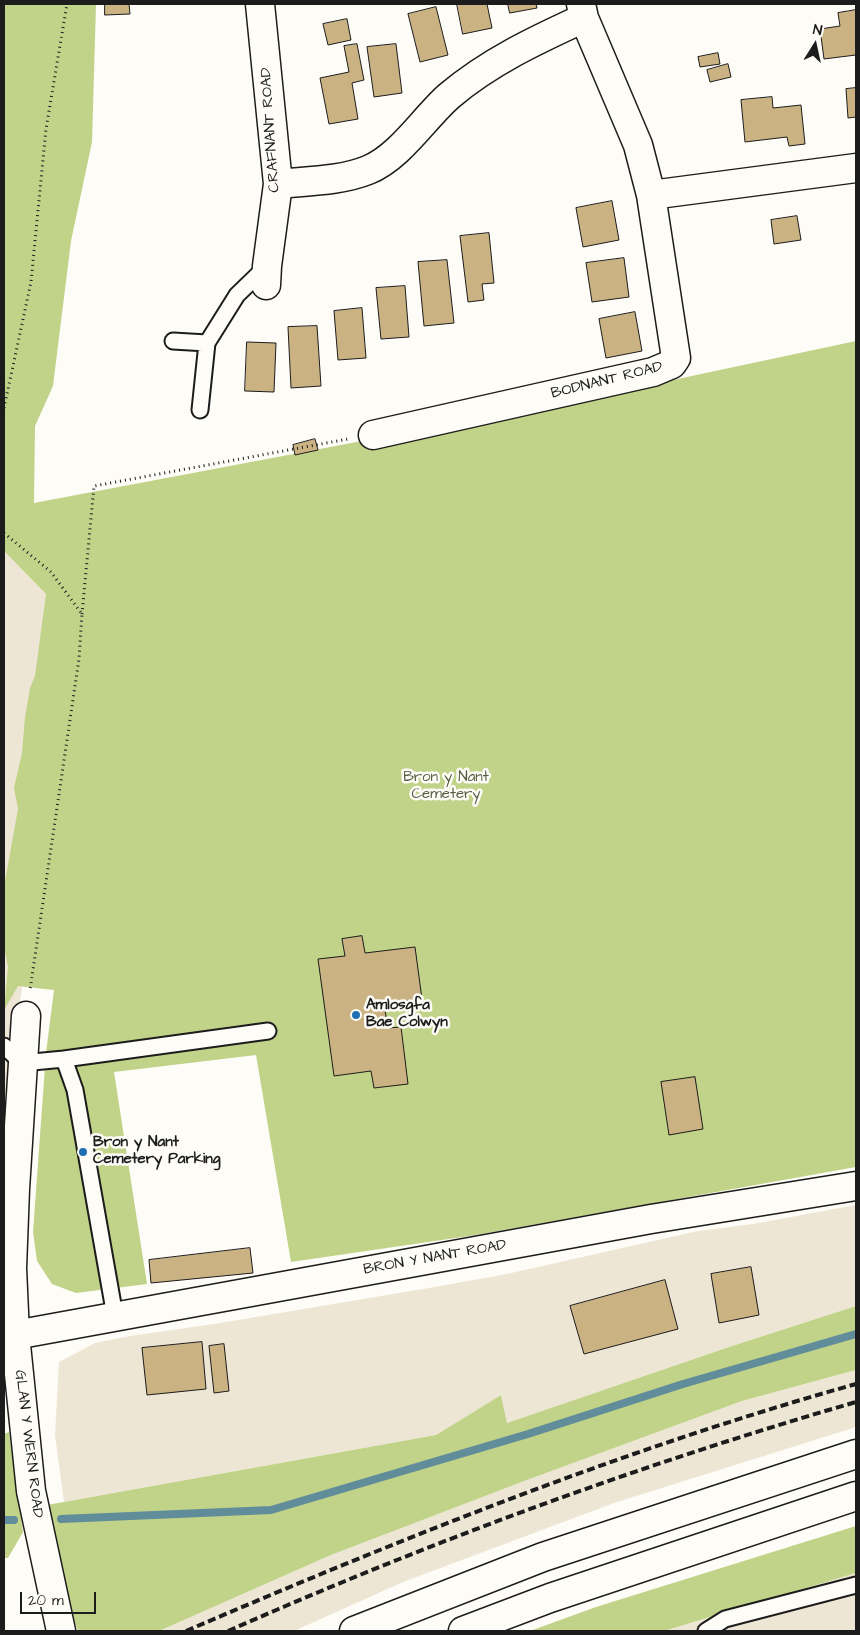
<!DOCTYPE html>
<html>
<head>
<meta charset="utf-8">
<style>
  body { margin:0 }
  #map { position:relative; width:860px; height:1635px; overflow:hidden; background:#fdfcf7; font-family:"Architects Daughter",sans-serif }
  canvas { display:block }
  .frame { position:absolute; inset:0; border:5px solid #1c1c1c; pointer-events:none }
  .north { position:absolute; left:790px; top:20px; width:50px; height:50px; -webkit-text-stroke:4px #fdfcf7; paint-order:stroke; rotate:10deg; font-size:14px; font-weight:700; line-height:20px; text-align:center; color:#1c1c1c }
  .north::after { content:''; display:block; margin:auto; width:18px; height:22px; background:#1c1c1c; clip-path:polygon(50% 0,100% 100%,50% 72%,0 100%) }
  .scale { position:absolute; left:20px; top:1592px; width:76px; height:22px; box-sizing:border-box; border:2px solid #1c1c1c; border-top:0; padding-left:6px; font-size:15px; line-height:18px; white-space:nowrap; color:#1c1c1c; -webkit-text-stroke:4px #fdfcf7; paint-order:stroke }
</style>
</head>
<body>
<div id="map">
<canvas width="860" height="1635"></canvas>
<div class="frame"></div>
<div class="north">N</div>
<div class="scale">20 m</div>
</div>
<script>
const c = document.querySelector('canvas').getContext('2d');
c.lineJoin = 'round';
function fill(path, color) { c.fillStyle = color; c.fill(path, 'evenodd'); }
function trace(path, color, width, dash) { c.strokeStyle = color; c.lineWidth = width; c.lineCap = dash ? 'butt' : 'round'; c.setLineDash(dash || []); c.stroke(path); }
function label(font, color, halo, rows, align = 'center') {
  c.font = font + ' "Architects Daughter",sans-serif'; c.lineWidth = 5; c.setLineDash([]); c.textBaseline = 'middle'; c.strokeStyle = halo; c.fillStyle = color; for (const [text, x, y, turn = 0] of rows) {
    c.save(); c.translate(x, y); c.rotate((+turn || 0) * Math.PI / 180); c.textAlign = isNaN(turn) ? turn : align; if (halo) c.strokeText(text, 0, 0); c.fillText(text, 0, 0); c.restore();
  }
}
const built = new Path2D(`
  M4 551 58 606 23 981 17 1023 10 1093H4Z
  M856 1205V1306L729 1347 507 1423 501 1395 436 1435 64 1502 55 1435 59 1362 95 1343 130 1336 214 1324 429 1288 507 1274 698 1231 753 1224Z
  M856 1370V1427L614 1503 403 1582 294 1631H159L331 1555 527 1480 742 1401Z
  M856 1573V1631H664L728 1612Z`);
const green = new Path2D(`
  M4 4H96L92 142 71 241 53 386 35 426 34 503 579 400 856 341V1167L476 1235 291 1262 256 1055 114 1072 147 1284 76 1293 52 1284 37 1261 33 1232 46 1053 54 990 18 986 4 1010 8 967 4 947V887L18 809 14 788 22 753 25 717 30 688 35 676 46 594 4 551Z
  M856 1306V1370L742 1401 527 1480 331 1555 159 1631H78L63 1588 47 1505 436 1435 501 1395 507 1423 729 1347Z
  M9 1432 23 1532 8 1558H4V1434Z
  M856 1526V1573L664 1631H530L596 1607Z`);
const stream = new Path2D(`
  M61 1519 271 1510 528 1434 683 1384 856 1334
  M4 1520H14`);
const building = new Path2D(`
  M105 4H129L130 14 105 15Z
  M457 4H487L492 28 463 34Z
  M508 4H536L537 8 510 13Z
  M436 7 448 55 420 62 408 14Z
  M856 10V55L824 59 820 29 840 26 838 13Z
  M347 19 351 40 328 45 323 24Z
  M357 44 364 80 352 83 358 119 329 124 320 78 349 72 344 46Z
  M396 44 402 93 374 97 367 47Z
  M718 53 720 64 700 67 698 57Z
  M728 64 731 77 710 82 707 70Z
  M856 88V117L848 118 846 89Z
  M772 97 773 108 801 105 805 144 789 146 787 137 745 142 741 100Z
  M612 201 619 240 583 247 576 208Z
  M797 216 801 240 774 244 771 220Z
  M489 233 494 283 482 284 484 300 468 302 460 236Z
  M624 258 629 297 592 302 586 263Z
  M447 260 454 323 424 326 418 262Z
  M405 286 409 337 381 339 376 288Z
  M362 308 366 358 338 360 334 311Z
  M635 312 642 351 606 358 599 319Z
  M317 326 321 386 291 388 288 327Z
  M247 342 276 343 274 392 245 391Z
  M315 439 318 450 295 455 293 445Z
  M362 936 365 953 415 947 422 999 384 1004 388 1028 401 1027 408 1084 374 1088 371 1071 334 1076 318 959 345 956 342 939Z
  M695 1077 703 1129 669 1135 661 1082Z
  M250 1248 253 1273 151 1283 149 1260Z
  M751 1267 759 1315 719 1323 711 1274Z
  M665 1280 678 1329 584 1354 570 1306Z
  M202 1342 206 1389 147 1395 142 1348Z
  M224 1344 229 1391 214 1393 209 1346Z`);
const path = new Path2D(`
  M4 408 31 282 46 129 67 4
  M4 533 51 572 82 614 79 659 30 990
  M82 614 94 486 348 439`);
const lane = new Path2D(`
  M173 341 207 343 237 295 267 266
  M200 410 207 343
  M4 1046 22 1063 64 1059 75 1090 115 1316
  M64 1059 268 1031
  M706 1631 725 1619 856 1585`);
const street = new Path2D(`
  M260 4 278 184 267 266 266 285
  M278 184C307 181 341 181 368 170 400 157 424 118 449 96 489 62 536 40 584 18
  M651 195 856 168
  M373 435 653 372 672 364 676 358 651 195 638 145 584 18 581 4
  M26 1016 15 1189 12 1268 15 1335 31 1491 61 1631
  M15 1335 651 1219 856 1186`);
const highway = new Path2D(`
  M354 1631 543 1557 856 1454
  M463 1631 550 1598 856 1496`);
const rail = new Path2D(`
  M186 1631C405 1537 627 1448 856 1384
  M228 1631C432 1541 642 1464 856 1402`);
const markers = [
  [356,1015,5,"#1f6fb2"],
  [83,1152,5,"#1f6fb2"]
];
const streetNames = [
  ["CRAFNANT ROAD",271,130,-94],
  ["BODNANT ROAD",607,381,-14],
  ["BRON Y NANT ROAD",435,1258,-10],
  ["GLAN Y WERN ROAD",28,1444,83]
];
const parkNames = [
  ["Bron y Nant",446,778],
  ["Cemetery",446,795]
];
const poiNames = [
  ["Amlosgfa",366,1006],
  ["Bae Colwyn",366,1023],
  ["Bron y Nant",93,1143],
  ["Cemetery Parking",93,1160]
];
fill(built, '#eee6d4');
fill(green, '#c1d389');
trace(stream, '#618d9b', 8);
fill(building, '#cbb282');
trace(building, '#1c1c1c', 1);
trace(lane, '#1c1c1c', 19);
trace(street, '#1c1c1c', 31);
trace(highway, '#1c1c1c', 31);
trace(path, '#1c1c1c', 3, [1, 4]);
trace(lane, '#fdfcf7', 15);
trace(street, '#fdfcf7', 28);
trace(highway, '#fdfcf7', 28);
trace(rail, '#1c1c1c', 4, [8, 4]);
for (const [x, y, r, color] of markers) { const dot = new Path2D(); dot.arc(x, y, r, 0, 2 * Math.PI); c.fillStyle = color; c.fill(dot); trace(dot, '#fdfcf7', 2); }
label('15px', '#1c1c1c', '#fdfcf7', streetNames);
label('15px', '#565c42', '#fdfcf7', parkNames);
label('bold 15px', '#1c1c1c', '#fdfcf7', poiNames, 'left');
</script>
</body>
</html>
